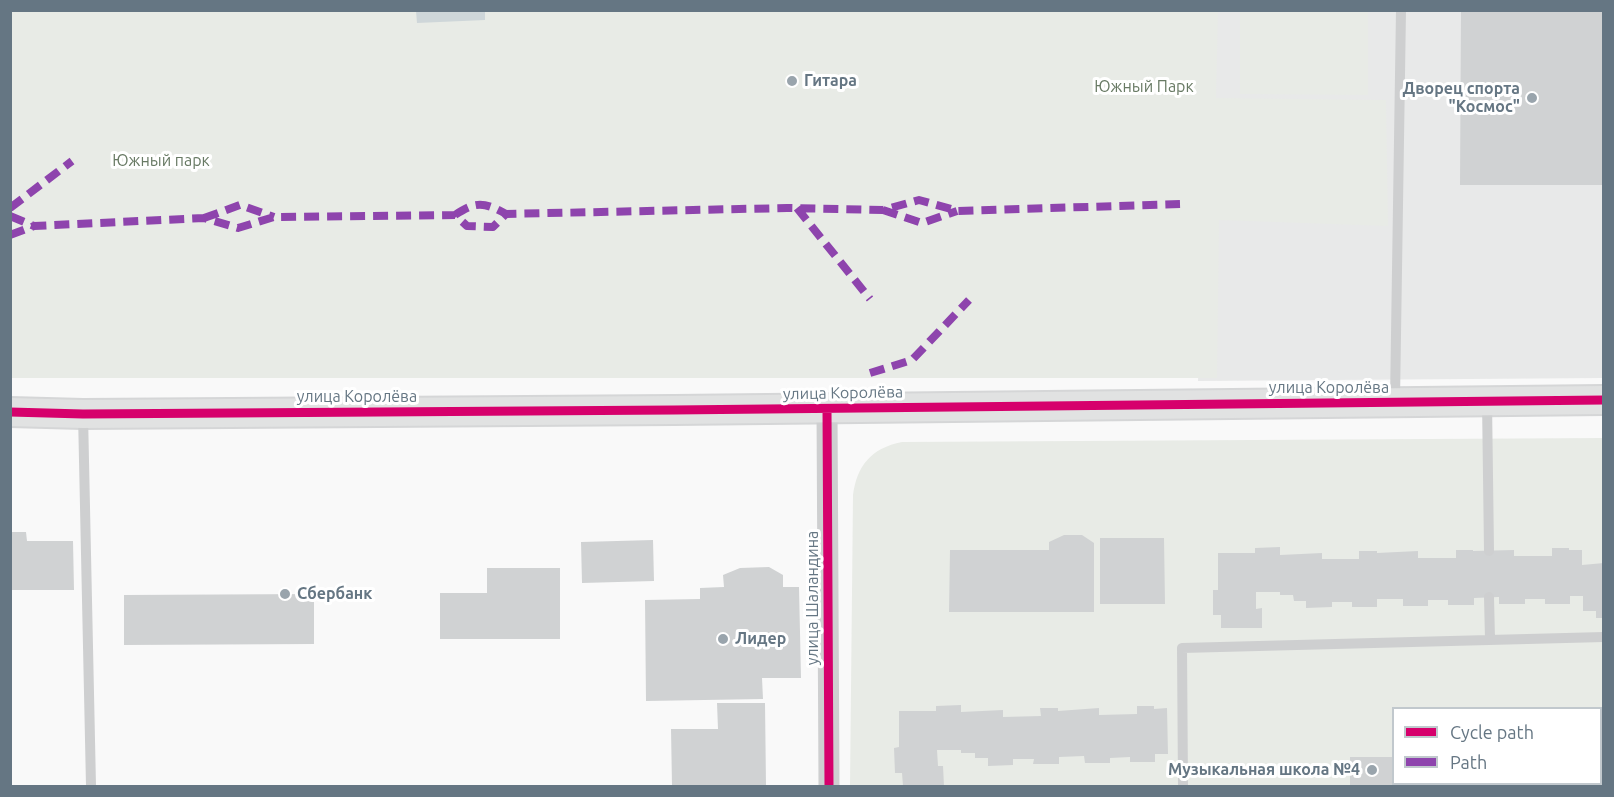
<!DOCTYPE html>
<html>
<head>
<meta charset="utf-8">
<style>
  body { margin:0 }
  #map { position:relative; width:1614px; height:797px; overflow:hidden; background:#f9f9f9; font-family:Ubuntu,sans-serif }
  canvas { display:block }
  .frame { position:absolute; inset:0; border:12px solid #657683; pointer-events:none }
  .legend { position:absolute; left:1392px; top:707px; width:210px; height:78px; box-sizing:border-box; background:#fff; border:2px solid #c1c8cd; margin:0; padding:8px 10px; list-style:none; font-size:18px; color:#657683 }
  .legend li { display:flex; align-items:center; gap:12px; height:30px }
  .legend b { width:30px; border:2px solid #c1c8cd }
</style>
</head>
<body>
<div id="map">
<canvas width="1614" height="797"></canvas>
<div class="frame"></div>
<ul class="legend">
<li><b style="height:8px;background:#d6006c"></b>Cycle path</li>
<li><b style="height:8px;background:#8e44ad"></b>Path</li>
</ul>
</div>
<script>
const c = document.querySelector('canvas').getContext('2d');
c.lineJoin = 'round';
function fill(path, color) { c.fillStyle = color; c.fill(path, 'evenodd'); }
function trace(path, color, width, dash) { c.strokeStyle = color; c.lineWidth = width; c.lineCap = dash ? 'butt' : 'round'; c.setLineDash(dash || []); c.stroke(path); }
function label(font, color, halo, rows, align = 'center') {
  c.font = font + ' Ubuntu,sans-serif'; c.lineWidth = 6; c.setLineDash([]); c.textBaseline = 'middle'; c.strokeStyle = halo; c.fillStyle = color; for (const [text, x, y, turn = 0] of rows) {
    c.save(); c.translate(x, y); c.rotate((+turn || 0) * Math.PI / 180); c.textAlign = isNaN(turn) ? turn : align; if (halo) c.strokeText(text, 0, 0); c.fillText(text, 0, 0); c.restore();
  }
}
const built = new Path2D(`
  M1209 11H1603V378L1198 381Z`);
const green = new Path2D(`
  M11 11H1218L1216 98 1386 100 1388 226 1219 220 1217 378H11Z
  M1240 11H1368V95L1240 94Z
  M1603 438V786H850L853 495C857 466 871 448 902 442ZM1394 708H1600V784H1394Z`);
const water = new Path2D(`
  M416 11H485V20L417 23Z`);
const building = new Path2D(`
  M1461 10H1604V185H1460Z
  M10 532H26L27 541H73L74 590H10Z
  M1064 535H1082L1094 543V612H949L950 550H1049V542Z
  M1100 538H1164L1165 604H1100Z
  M653 540 654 581 582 583 581 542Z
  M1280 547V555L1322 553V559H1359V551H1377V553L1418 551V558H1456V550H1473V551L1514 550V556H1552V548H1569V550H1582V565L1604 563V618H1596V611H1583V596H1570V604H1545V599H1525V604H1499V597L1474 598V605H1448V600H1428V606H1403V599H1377V607H1352V602H1332V607L1306 608V601H1294L1293 595H1280V592H1256V609L1262 608V628H1221V615H1213V590H1218V553H1255V548Z
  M769 567 783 575V587H799L801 678H762L763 699 646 701 645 600 700 599V588L724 587 723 575 740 568Z
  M487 568H560V639H440V593H487Z
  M314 594V644L124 645V595Z
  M717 703H765L766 786H672L671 729H718Z
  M961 705V712L1003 710V717L1041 716 1040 708H1058V711L1099 708V715L1137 714V706H1154V709L1167 708 1168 754H1155V762H1130V757L1110 758V763H1085L1084 756 1059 757V764H1033L1034 759H1013V765L988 766V758H975V753H961V750H937L938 766H943L944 786H903L902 773H895L894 748 899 747V711H936V706Z
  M1350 757H1394V784H1466V786H1350Z`);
const lane = new Path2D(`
  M1395 400 1401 10
  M1487 401 1489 551
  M83 414 91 786
  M1489 597 1490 639
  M1183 786 1182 648 1604 637`);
const street = new Path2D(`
  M827 409 829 786`);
const secondary = new Path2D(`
  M10 412 83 414 674 410 1604 400`);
const quiet = new Path2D(`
  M10 208 72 161
  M797 208 870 299
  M883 210 922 223 957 211
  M455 215C476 201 484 202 506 214
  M10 216 34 226
  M204 218 240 205 274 217
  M10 235 34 226 204 218 238 228 274 217 455 215 467 226 493 227 506 214 787 208 883 210 919 200 958 211 1180 204
  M870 373 912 360 969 300`);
const cycleway = new Path2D(`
  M827 409 829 786
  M10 412 83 414 674 410 1604 400`);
const markers = [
  [792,81,6,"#99a4ac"],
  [1532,98,6,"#99a4ac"],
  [285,594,6,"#99a4ac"],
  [723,639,6,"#99a4ac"],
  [1372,770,6,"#99a4ac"]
];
const poiNames = [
  ["Гитара",804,81],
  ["Дворец спорта",1520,89,"right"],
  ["\"Космос\"",1520,107,"right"],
  ["Сбербанк",297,594],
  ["Лидер",735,639],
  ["Музыкальная школа №4",1360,770,"right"]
];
const parkNames = [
  ["Южный Парк",1144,87],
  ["Южный парк",161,161]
];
const streetNames = [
  ["улица Королёва",1329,388],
  ["улица Королёва",843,393,-1],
  ["улица Королёва",357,397],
  ["улица Шаландина",813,598,-90]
];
fill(built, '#e8e9e9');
fill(green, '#e8ebe6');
fill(water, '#ced6d9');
fill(building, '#d0d2d3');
trace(secondary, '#d5d6d7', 32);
trace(lane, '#cecfd0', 10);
trace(street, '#cecfd0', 21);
trace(secondary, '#e1e2e2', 28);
trace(quiet, '#8e44ad', 8, [15, 8]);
trace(cycleway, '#d6006c', 9);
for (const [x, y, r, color] of markers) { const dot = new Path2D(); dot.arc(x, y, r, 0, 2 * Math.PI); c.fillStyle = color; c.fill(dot); trace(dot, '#fff', 2); }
label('bold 16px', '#657683', '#fff', poiNames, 'left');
label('16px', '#687a64', '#fff', parkNames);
label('16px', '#657683', '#fff', streetNames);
</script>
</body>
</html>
